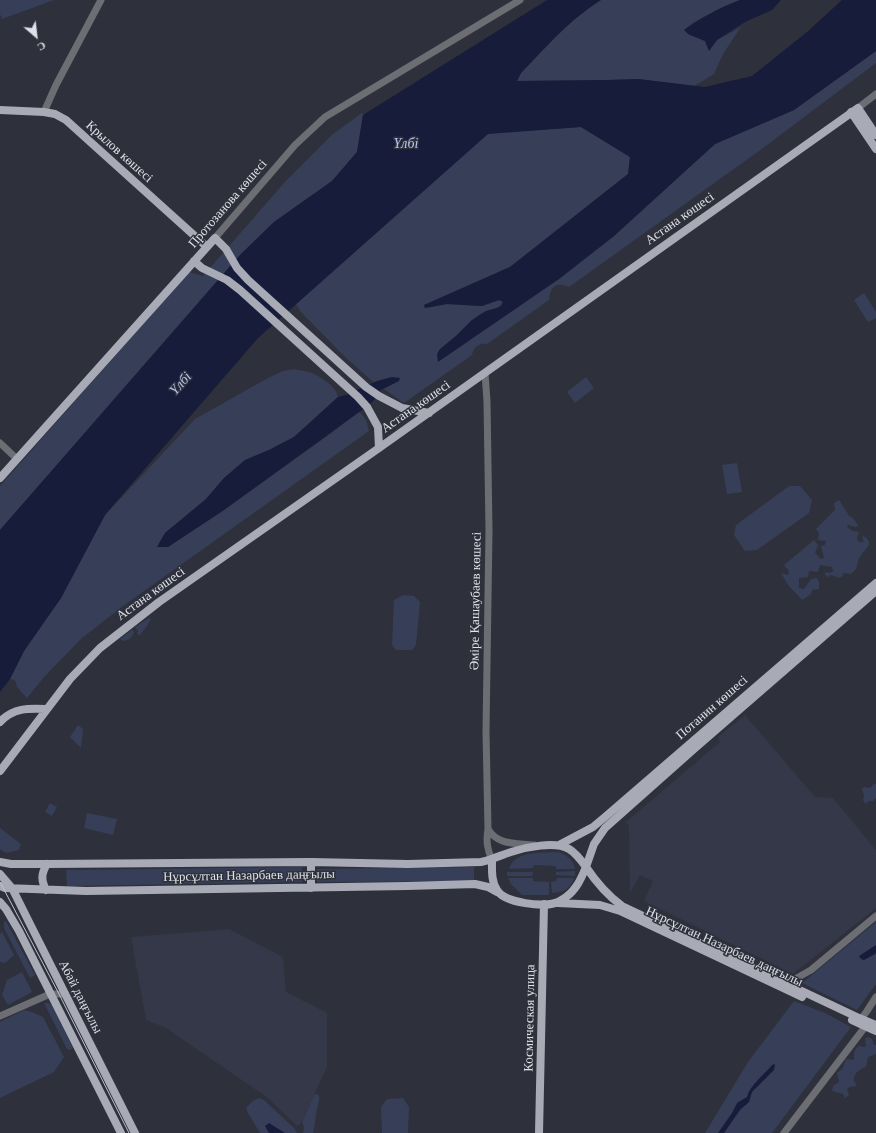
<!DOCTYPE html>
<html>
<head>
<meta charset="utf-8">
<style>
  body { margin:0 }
  #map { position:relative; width:876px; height:1133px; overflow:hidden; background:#2e313b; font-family:"Times New Roman",serif }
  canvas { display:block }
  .north { position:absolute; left:16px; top:16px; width:40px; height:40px; -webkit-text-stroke:3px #2e313b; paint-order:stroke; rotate:152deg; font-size:11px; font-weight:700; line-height:16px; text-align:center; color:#dfe1e8 }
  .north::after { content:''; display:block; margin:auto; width:14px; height:18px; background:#dfe1e8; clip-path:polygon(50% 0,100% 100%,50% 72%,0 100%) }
</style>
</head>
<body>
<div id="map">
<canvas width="876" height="1133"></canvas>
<div class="north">С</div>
</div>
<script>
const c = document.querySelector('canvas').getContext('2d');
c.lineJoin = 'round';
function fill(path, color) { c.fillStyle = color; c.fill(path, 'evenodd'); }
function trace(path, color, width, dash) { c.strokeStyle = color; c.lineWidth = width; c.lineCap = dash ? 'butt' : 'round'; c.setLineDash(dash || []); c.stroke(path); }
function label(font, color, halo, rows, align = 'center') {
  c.font = font + ' "Times New Roman",serif'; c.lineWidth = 3; c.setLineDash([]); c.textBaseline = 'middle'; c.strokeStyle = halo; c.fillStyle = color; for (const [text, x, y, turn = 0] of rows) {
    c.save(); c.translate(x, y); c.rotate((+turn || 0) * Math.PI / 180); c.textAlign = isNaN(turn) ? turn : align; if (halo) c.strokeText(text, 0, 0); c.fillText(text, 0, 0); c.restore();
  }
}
const built = new Path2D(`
  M745 715 815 797 833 798 876 850V908L793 974 644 901 653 881 640 875 630 893 629 826 626 822 720 742 717 738Z
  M229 929 283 957 286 992 327 1013V1067L301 1123 297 1126 268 1098 166 1028 146 1020 131 937Z`);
const green = new Path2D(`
  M0 0H54L2 19 0 14Z
  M601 0H740L725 6 693 23 688 34 705 41 709 50 717 40 741 27 723 54 714 74 694 86 638 79 608 80 516 81 521 73C548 45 568 21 601 0Z
  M876 51V63L759 151 569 287C556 281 550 287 549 300L487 344C478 343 474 347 472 355L404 403 371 380 344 356 300 311 296 304 488 133 581 127 630 157 628 174 510 267 424 305 425 308 447 304 482 306 499 300 503 302C499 309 494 308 487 311 475 315 466 326 457 335L559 279 614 236 715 144 794 110Z
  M362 113 363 115 357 152 332 181 274 222 239 256 0 530V486L189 272 203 276 284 183 333 134Z
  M864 293 876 312V318L868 322 854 300Z
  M294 369C301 371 310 371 316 375 324 379 337 388 338 397L294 437 269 450 245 460 224 478 206 499 165 533 157 547H168L224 510 330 434 359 411 366 420 369 431 123 606 81 639 45 676 27 698 17 687 15 680 10 679 24 651 61 598 105 515 195 419 268 378 283 371Z
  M586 377 594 388 575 403 567 392Z
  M737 463 742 492 727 494 722 465Z
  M789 486H800L812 500 809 513 757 550 745 551 734 535 736 525Z
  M839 500 850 517H852L858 525 856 527 848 525 847 527 853 531 859 532 857 539 859 542H864L862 536 866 537 869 542V545L859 558 856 569 851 574 843 573 842 574 844 575 840 578 831 575 828 577 825 575V572L830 573 833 571 832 567 820 565 818 572 809 571 808 577 799 578V588L804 589 811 579 817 578 819 582V589L812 590 811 594 802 600 788 585 781 573 788 575 789 571 784 565 814 540 818 545 815 553 821 559 824 558 821 546 825 545 826 541 818 540 819 533 816 529 835 510 834 503Z
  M403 595 414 596 420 602 416 645 412 650H396L392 645 394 600Z
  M149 618 151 619 147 626 140 635 137 634 138 631 135 627Z
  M132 630 134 632C133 637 128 641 123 641L120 639Z
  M78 725 83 729 81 748 70 737Z
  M874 784H876V798L873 801H869L865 804 864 801H863L864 796 862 789 864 787 870 788Z
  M50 803 57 807 52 816 45 812Z
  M87 813 117 819 113 835 84 828Z
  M0 828 21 844 19 850 6 853 0 849Z
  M559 852C567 856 573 859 575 869H556V866L534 865 533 868 509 869C514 850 543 853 559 852Z
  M302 867V882L67 886 66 870Z
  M474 867V881L317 882V869Z
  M575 871V876L556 875V872Z
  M507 872H533L532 876H507Z
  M508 878H533V881L549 882V895H522L511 884Z
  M557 878H574C571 889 563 892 552 893L551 882 556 881Z
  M6 921 35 975 30 978 4 928V922Z
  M876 922V984L857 1010 802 983Z
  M2 932 14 955 5 963 0 962V934Z
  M22 972 32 992 8 1005 2 995 7 980Z
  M794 1001 825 1013 851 1027 772 1133H705L748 1062Z
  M44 1003H48L52 1005 73 1048 70 1050 67 1049Z
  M24 1010 32 1012 43 1017 64 1057 54 1072 0 1098V1022Z
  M869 1037 872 1039 874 1045H876V1054L868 1057 866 1067C861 1068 854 1073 854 1079 854 1082 856 1084 857 1086L850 1087 847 1089 849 1095 845 1098 843 1094 832 1091 833 1086 839 1082 837 1073 843 1068 846 1059 854 1060V1052L858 1046 866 1047 865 1038Z
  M316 1094 319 1095C320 1103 317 1106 316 1114 315 1120 315 1126 313 1133H303L304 1127 302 1122 314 1095Z
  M259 1098 264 1100 295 1129 297 1133H260L248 1113 246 1108 253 1101Z
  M403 1098 409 1107 408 1133H382L381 1107 387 1099Z`);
const water = new Path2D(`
  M547 0H601C568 21 548 45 521 73L517 81 608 80 638 79 705 87 752 76 807 32 842 0H876V51L794 110 715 144 614 236 559 279 438 362 437 354 440 349 457 335 472 320 486 311 497 308 501 306 503 302 499 300 482 306 447 304 425 308 424 305 510 267 628 174 630 157 581 127 488 134 258 338 105 515 61 598 24 651 10 679 0 692V530L239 256 274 222 332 181 357 152 363 115Z
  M740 0H781L772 10 745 22 717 40 709 51 705 41 688 34 684 30C701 17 720 8 740 0Z
  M392 377 400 378 399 381 381 390 374 400 369 405 224 510 168 547H157L165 533 206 499 224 478 245 460 269 450 294 437 338 397 346 395 377 381Z
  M876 945V953L875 954 864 960 861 959 859 956Z
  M775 1064 774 1070 752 1092 749 1102 740 1110 724 1133H718L732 1113 737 1103 747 1097C750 1085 764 1075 772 1065Z
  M269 1123 285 1133H269L265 1126Z`);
const minor = new Path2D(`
  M858 108 876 94
  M44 112 56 85 101 0
  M215 238 295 145 325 117 520 0
  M485 373 487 401 489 530 486 731 488 829C486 841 487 849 492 860
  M0 443 17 459
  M488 829C498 846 517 843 534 845
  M791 985 795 979 811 970 876 916
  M0 1016 50 994H65
  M861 1019 867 1011 876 997
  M784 1133 865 1027`);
const major = new Path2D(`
  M0 110 44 112 55 114 66 120 207 247
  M851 112 876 149
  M194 261 202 268 227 280 240 290 358 397 367 407 378 427 379 448
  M0 478 215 238 226 249 237 268 248 280 366 387 379 396 402 408 429 413
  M876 591 694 749 605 828 594 844 586 867C596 882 607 895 622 906L859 1018 876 1025
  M0 722C13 708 28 708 46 709
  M0 771 70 679 100 648 159 602 379 448 858 108 876 135
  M559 845 593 827 605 817 876 583
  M0 862 11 864H47L311 862 408 864 481 862C492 860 501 855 511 852 526 847 555 841 569 849 576 853 581 860 586 867 581 879 576 890 566 897 563 899 560 901 558 902 545 908 504 903 497 890 491 881 492 870 492 860
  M311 862V888
  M0 874 12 888 28 920 135 1133
  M0 886 5 888 86 891 407 886 475 884 488 887 497 892
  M46 890C41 880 41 874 47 864
  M0 902 6 909 19 931 121 1133
  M558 903 600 905 620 911 802 997
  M852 1020 876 1031
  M539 1133 544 904`);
const tram = new Path2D(`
  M0 882 59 994 129 1133`);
const streetNames = [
  ["Крылов көшесі",119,152,42],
  ["Протозанова көшесі",228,204,-49],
  ["Астана көшесі",680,219,-35],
  ["Астана көшесі",416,407,-35],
  ["Астана көшесі",151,594,-36],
  ["Әміре Қашаубаев көшесі",476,601,-89],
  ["Потанин көшесі",712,708,-41],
  ["Нұрсұлтан Назарбаев даңғылы",249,876,-1],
  ["Нұрсұлтан Назарбаев даңғылы",724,947,25],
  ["Абай даңғылы",80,997,63],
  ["Космическая улица",530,1018,-89]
];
const waterNames = [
  ["Үлбі",406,144],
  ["Үлбі",181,384,-49]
];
fill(built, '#343848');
fill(green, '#373e58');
fill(water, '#161c3a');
trace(minor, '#6d6e74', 7);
trace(major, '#a8abb6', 8);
trace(tram, '#c1c3cb', 1);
label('13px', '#dfe1e8', '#2e313b', streetNames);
label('italic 14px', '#b8c6f7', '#2e313b', waterNames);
</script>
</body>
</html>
